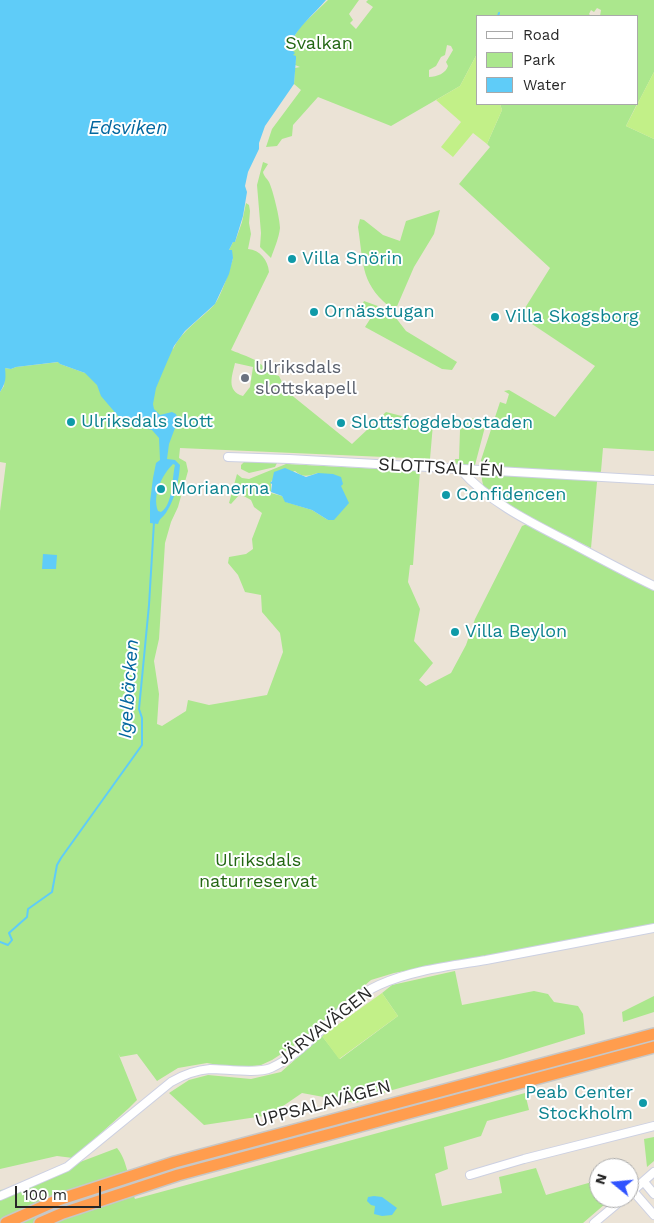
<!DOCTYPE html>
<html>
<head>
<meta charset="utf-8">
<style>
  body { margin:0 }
  #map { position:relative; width:654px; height:1223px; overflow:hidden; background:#ebe3d6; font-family:"Work Sans",sans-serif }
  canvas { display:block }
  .legend { position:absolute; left:476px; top:15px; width:162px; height:90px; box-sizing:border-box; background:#fff; border:1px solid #a9a9a9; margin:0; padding:6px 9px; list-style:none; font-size:15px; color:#272727 }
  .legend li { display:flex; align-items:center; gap:10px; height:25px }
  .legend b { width:25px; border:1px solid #a9a9a9 }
  .north { position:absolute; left:589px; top:1158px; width:50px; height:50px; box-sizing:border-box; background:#fff; border:1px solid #a9a9a9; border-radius:50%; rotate:287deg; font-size:14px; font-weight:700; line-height:20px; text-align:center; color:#272727 }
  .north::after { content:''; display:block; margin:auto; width:18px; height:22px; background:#3053ff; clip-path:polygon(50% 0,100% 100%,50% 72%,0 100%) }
  .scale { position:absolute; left:15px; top:1186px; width:86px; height:22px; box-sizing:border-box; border:2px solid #272727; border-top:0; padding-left:6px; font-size:15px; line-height:18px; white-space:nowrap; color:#272727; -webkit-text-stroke:4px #fff; paint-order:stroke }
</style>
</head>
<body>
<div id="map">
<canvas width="654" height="1223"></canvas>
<ul class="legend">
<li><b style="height:6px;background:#fff"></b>Road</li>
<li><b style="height:14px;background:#abe78d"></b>Park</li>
<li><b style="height:14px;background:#5fccf8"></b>Water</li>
</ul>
<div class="north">N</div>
<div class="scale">100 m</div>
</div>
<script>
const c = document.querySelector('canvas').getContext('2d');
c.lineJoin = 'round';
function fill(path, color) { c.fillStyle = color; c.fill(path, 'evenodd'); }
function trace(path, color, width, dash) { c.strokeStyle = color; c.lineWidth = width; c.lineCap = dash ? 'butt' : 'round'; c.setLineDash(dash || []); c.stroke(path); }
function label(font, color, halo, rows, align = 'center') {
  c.font = font + ' "Work Sans",sans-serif'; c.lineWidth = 4; c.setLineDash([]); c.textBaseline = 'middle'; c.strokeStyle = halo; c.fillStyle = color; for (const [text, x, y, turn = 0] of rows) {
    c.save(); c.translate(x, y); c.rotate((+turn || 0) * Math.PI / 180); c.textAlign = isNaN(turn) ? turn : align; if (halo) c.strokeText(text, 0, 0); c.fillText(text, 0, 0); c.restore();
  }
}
const green = new Path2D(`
  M328 0H359L349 14 353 20 350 23 356 29 373 7 366 2 368 0H654V72L638 103V16H600L601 10 597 8 594 12 591 10 589 14 591 16H478V52L460 86 391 126 318 97 293 125 292 136 282 139 277 146 266 147 272 129 301 90 294 84 295 68 300 67 295 65 296 59 293 56 289 45 300 27ZM447 45 451 46 453 50 446 62 448 66C446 73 437 77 429 77V70L436 66 441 57 445 55Z
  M500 104H637L626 126 654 139V451L603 448 601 471 597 482 591 548 527 517 484 489 482 480 481 460 500 402 506 404 509 394 504 391 509 390 555 417 595 366 520 316 550 268 459 184 490 147 487 144 502 110Z
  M263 162 268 164 263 172C264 177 267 178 269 182 273 190 280 219 280 228 279 238 274 249 271 258L260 247 261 233 257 185Z
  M246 203 249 205 250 211 249 223 251 234 248 249C260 250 268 260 269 272L231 350C242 355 263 360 268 373L279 376 282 382 281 386 277 388 284 389 352 444 386 412 433 424 430 459 180 448 179 458 186 462 188 471 178 507 171 522 165 543 159 639 154 661 159 694 157 724 162 726 186 711 188 700 209 705 267 695 283 652 280 633 262 612 261 595 245 592 238 575 228 563 229 557 246 554 253 549 252 539 262 513 254 507 251 500 240 494 231 504 229 503 237 474 242 478 249 479 286 464 420 471 413 565H410L408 582 420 609 414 641 433 663 419 680 426 686 451 673 466 645 475 619 522 526 527 524 654 589V924L394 973 371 980 298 1043 272 1060 261 1065 244 1067 224 1066 207 1063 178 1068 157 1081 137 1054 120 1057 118 1053 137 1100 129 1108 73 1158 57 1156 0 1169V511L6 463 0 462V392L4 386 5 368 11 369 16 367 59 362 60 364 85 373 173 349C182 330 200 320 214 305 221 297 230 269 233 258L229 250 233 242H235L242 222ZM235 363 253 367 250 387 243 396C226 391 232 376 235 363ZM295 471C303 478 308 476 318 473L328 520 312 510 286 502 282 496 271 493V481Z
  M440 210 434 234 414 267 395 311C360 285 364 266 358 227L360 219 364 220 383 235 400 241 406 221Z
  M364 301 386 309 396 318 406 331 457 362 452 370 442 369 365 327 372 316 360 309Z
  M473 418 486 423 475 465H456L455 459H459L460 430Z
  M249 461 276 463H277L275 467 249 473 241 469V465L244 462Z
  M455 971 462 1005 534 991 548 994 554 1002 578 1006 583 1014 585 1034 500 1060 389 1091 356 1103 302 1093 270 1115 204 1125 169 1093 189 1080 208 1075 251 1079 281 1072 322 1036 340 1059 398 1016 382 993 392 985Z
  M654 996V1012L623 1022 622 1012Z
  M525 1093 529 1110 487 1121 481 1136 444 1147 448 1169 435 1174 442 1206 502 1193 499 1177 536 1168 546 1195 599 1180V1183L597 1184V1186H599V1198H612L583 1223H0V1190L9 1189 117 1148C128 1161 129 1184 135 1199Z
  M654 1137V1161L647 1167 644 1139Z`);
const pitch = new Path2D(`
  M478 52V104H500L502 110 487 144 473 133 453 157 441 147 461 122 436 100 460 86Z
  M654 72V139L626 126Z
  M382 993 398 1016 339 1059 322 1036Z`);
const water = new Path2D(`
  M0 0H326C313 15 299 26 289 45V47L295 53 293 55 296 56V59L294 84 265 126 259 143V149L248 172 245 186 247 192 243 216 235 242H233L229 250H232L233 258 229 274 215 304 185 331 174 346 167 362 156 388 153 404 154 409 160 415 172 412 176 414 178 420 169 444 167 459 175 460 180 465C179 480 175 499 167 511 164 517 160 517 158 524L150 523V502L153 478 156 463 160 460 159 438 152 430 135 426 118 416 101 396 97 385 85 373 60 364 58 362 16 367 11 369 5 368C6 378 6 383 0 392ZM173 464 175 465C172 478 173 505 161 512L158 511C152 495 162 475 173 464Z
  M285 468 306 477 318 473 333 474 341 477 343 484 341 486 349 503 334 520H328L312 510 285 502 282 496 271 492 272 484 270 483 272 481 274 472Z
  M43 554 57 555 56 569H42Z
  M374 1196 382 1197 397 1208 392 1215 382 1216 374 1214 375 1206 371 1205 367 1201 368 1197Z`);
const stream = new Path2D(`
  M498 16 499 13
  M0 942 8 945 12 940 9 933 27 917 28 909 52 892 57 865 61 858 142 745V718L139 709 149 605 154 522`);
const minor = new Path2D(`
  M228 457 289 459 654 480
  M461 470C490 503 530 522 569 542 597 557 625 572 654 586
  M470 1175 524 1159 654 1126
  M644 1182 654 1194
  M633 1191 654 1215
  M629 1194 654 1172
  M0 1196 67 1167 171 1082C183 1075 196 1070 210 1069 226 1069 257 1074 271 1068 313 1049 337 1004 379 985 412 970 450 966 486 960 542 949 598 939 654 928
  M594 1223 624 1198`);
const highway = new Path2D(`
  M6 1223 58 1200 175 1162 654 1034
  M40 1223 63 1213 178 1175 654 1047`);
const markers = [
  [292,259,5,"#0f9aa8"],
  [314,312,5,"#0f9aa8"],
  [495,317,5,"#0f9aa8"],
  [245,378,5,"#6b7280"],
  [71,422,5,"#0f9aa8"],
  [341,423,5,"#0f9aa8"],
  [161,489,5,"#0f9aa8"],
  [446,495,5,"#0f9aa8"],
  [455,632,5,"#0f9aa8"],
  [643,1103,5,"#0f9aa8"]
];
const parkNames = [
  ["Svalkan",319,44],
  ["Ulriksdals",258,861],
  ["naturreservat",258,882]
];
const cultureNames = [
  ["Villa Snörin",302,259],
  ["Ornässtugan",324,312],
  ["Villa Skogsborg",505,317],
  ["Ulriksdals slott",81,422],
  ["Slottsfogdebostaden",351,423],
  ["Morianerna",171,489],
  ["Confidencen",456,495],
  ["Villa Beylon",465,632],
  ["Peab Center",633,1093,"right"],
  ["Stockholm",633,1114,"right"]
];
const worshipNames = [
  ["Ulriksdals",255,368],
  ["slottskapell",255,389]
];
const streetNames = [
  ["SLOTTSALLÉN",441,468,3],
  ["JÄRVAVÄGEN",325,1026,-38],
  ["UPPSALAVÄGEN",323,1104,-15]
];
const waterNames = [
  ["Edsviken",128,128],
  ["Igelbäcken",129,689,-86]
];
fill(green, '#abe78d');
fill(pitch, '#c2f088');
fill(water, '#5fccf8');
trace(stream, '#5fccf8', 2);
trace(minor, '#ccd0e2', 10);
trace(highway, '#c7c7c7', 14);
trace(minor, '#fff', 8);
trace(highway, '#ff9d4e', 11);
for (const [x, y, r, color] of markers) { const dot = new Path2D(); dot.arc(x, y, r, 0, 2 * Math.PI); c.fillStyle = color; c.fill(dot); trace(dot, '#fff', 2); }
label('18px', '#236713', '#fff', parkNames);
label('18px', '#0d838f', '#fff', cultureNames, 'left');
label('18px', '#5b616d', '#fff', worshipNames, 'left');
label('18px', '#272727', '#fff', streetNames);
label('italic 19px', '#03679f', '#fff', waterNames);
</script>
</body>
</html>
